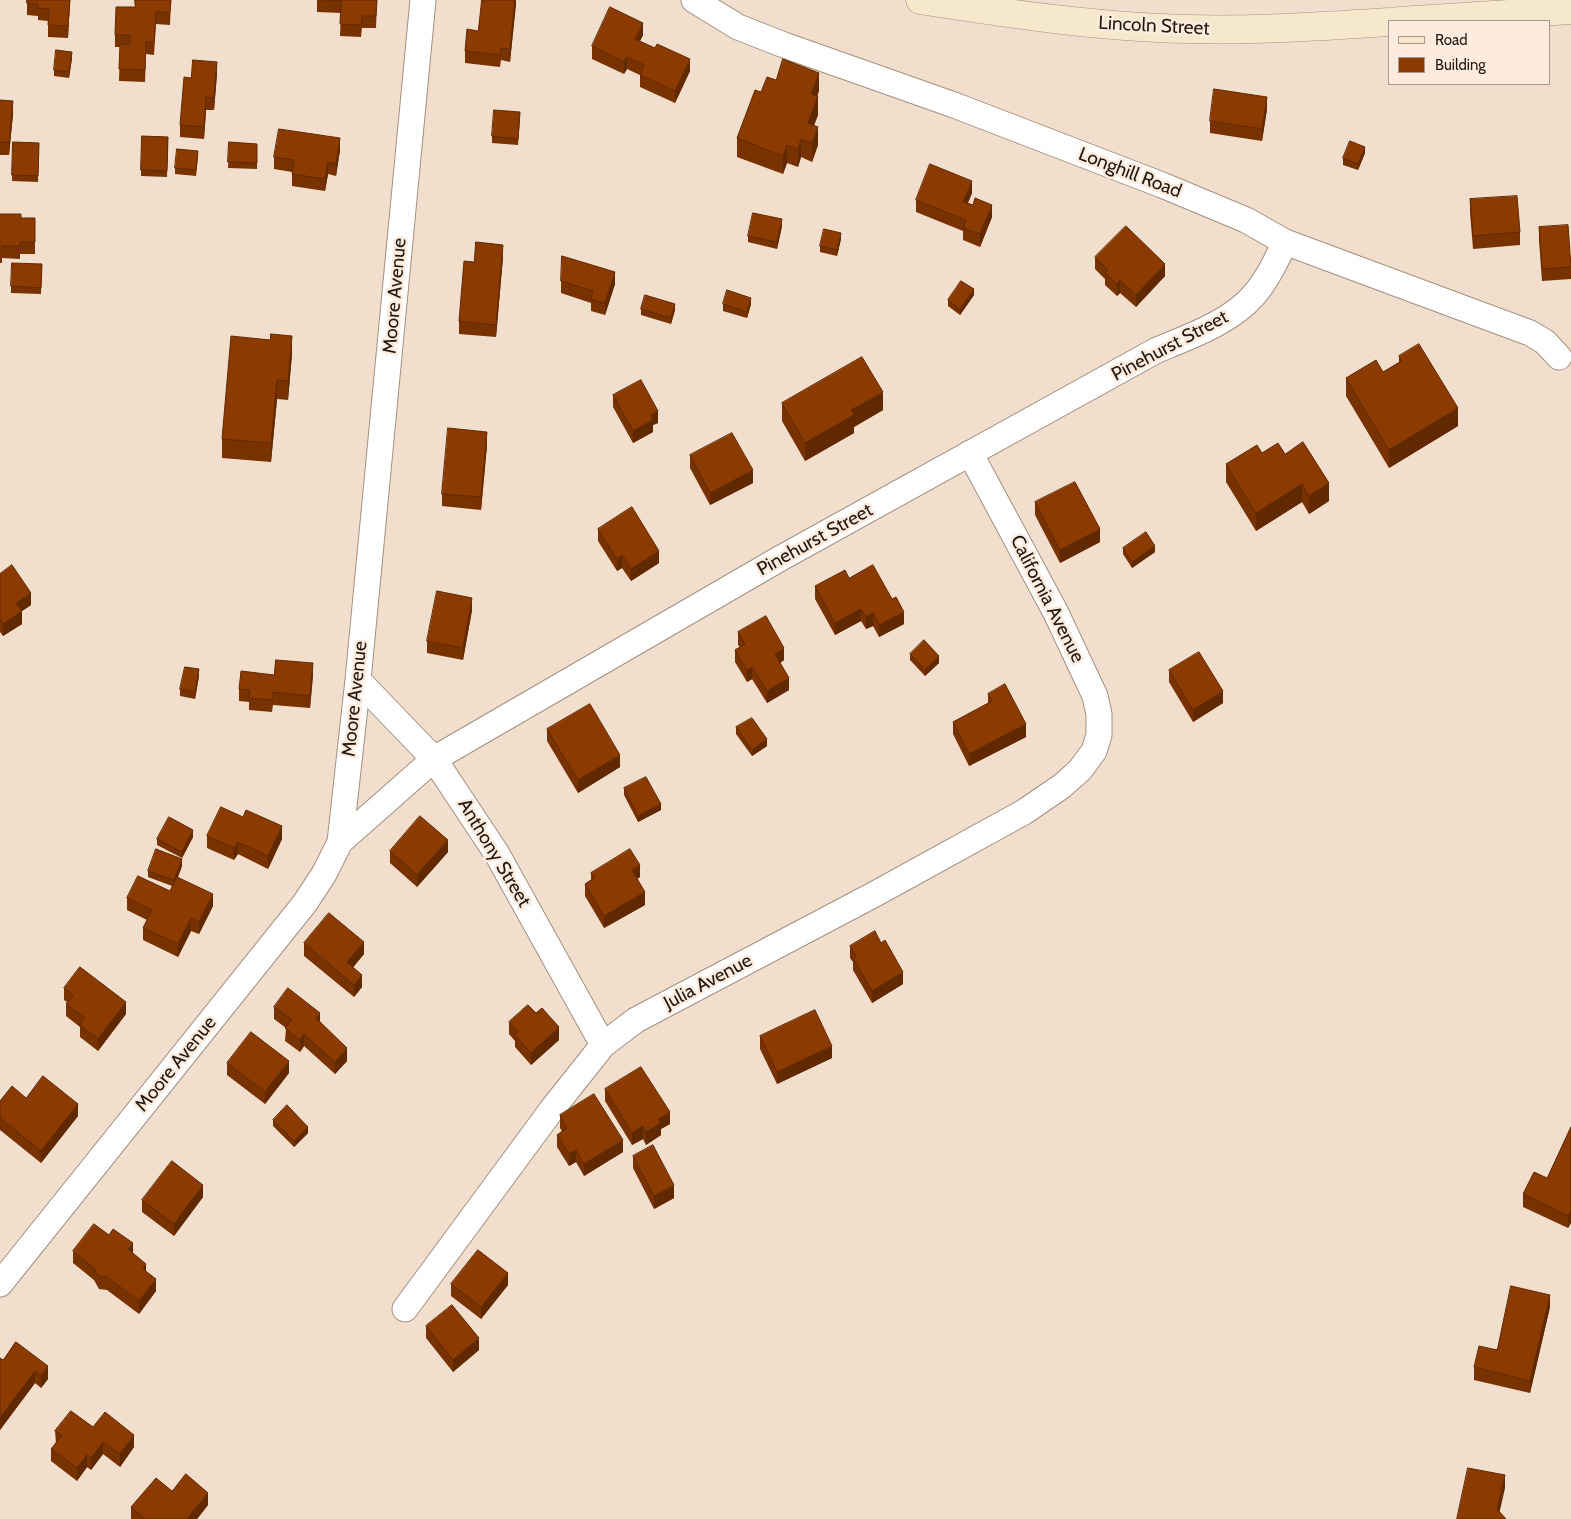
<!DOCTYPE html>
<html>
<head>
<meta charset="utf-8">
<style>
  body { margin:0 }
  #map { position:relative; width:1571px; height:1519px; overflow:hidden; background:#f2decc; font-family:Cabin,sans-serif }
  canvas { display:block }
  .legend { position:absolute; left:1388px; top:20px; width:162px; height:65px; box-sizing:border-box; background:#fdecde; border:1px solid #a5988d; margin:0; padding:6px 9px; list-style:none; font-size:15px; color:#201913 }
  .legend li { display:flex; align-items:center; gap:10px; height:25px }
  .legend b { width:25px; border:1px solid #a5988d }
</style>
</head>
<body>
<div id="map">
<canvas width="1571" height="1519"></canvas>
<ul class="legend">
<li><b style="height:6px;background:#f5e8cd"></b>Road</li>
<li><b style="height:14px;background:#8b3a00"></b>Building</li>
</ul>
</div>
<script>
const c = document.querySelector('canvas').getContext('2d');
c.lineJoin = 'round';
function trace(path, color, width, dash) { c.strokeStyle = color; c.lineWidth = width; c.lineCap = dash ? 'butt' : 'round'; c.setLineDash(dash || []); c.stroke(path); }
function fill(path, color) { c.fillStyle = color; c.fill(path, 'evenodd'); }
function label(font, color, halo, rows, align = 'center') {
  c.font = font + ' Cabin,sans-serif'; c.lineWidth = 5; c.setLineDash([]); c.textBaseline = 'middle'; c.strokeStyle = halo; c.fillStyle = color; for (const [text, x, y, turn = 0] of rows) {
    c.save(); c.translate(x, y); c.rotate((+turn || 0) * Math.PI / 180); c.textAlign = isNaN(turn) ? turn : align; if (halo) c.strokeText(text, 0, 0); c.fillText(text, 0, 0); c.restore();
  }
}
const minor = new Path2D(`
  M694 0 738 27 784 45 954 105 1162 185 1246 220 1285 242 1530 333 1545 342 1559 357
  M358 680 434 759 497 854 603 1045
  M340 842 434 759 781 558 1157 350C1189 337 1231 322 1254 295 1267 280 1276 261 1285 242
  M0 1284 305 903 324 874 340 842 358 680 423 0
  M405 1309 553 1108 603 1045 636 1020 875 894 1024 812 1062 786 1080 770 1094 751 1099 735V714L1095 696 1056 613 970 453`);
const secondary = new Path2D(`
  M920 0C1009 14 1099 27 1188 29 1255 31 1323 26 1390 22
  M1399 21 1571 10`);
const wall = new Path2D(`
  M27 0H70L68 38 48 37V21L38 20V16L27 15Z
  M135 0H171L170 25 156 24 154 55 146 54 145 82 119 81 120 47H115V35L135 7Z
  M317 0H377L376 28H362L361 37 340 36 341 13 317 12Z
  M516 0 510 62 501 60 500 67 465 63V51L478 31Z
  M643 35 640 41 690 71 675 103 640 87V75L627 69 624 74 592 59V46Z
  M72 58 69 78 54 76V70Z
  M217 74 214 110H206L204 139 180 137V125L191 78Z
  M776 80 819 91 817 96 818 115 814 125 818 145 812 162 801 157 798 167 787 163 783 174 737 157V138L761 92Z
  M0 100 13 114 9 155H0Z
  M1267 109 1262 141 1210 133V121Z
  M520 118 518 145 492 143V136Z
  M142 136 168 137 167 177 141 176Z
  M13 142 39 143 38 182 12 181Z
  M229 142 257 144V169L228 168Z
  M340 150 336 176 328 174 325 191 292 186V172L274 169V157Z
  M1365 153 1358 170 1343 165V158Z
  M198 157 196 176 175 174V168Z
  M972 193 968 203 973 205 992 217 980 247 963 240V231L916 212V200Z
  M1470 199 1520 232V245L1473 249 1470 212Z
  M0 214 21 218H35V254H20V259L2 258V263H0Z
  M782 226 777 249 748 242V236Z
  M1539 227 1571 267V279L1542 281 1539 240Z
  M841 239 837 256 820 252V246Z
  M503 257 496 337 459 334V321L474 262Z
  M1095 257 1165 276 1136 307 1120 293 1117 296 1105 285V279L1095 269Z
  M42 264 41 294 11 293V286Z
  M561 281 615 284 605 315 591 311V303L561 293Z
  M974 295 960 315 948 306V300Z
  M723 304H751L747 318 723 311Z
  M641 309 675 310 671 324 641 315Z
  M292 354 288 400 277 399 271 462 222 458V439Z
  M1399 356 1458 426 1389 468 1346 396V378L1383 372 1399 362Z
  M613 395 658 423 653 425V432L633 443 613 407Z
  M782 403 883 410 854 427V433L805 461 782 421Z
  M487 445 481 510 442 506V494Z
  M1262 453 1285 454 1329 501 1309 514 1302 502 1256 531 1226 482V464Z
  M690 455 753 483 710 505 690 468Z
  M1035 502 1100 542 1060 563 1035 515Z
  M598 529 659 563 631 581 622 568 617 571 598 541Z
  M1123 548 1155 552 1132 568 1123 554Z
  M0 574 31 605 22 611V624L3 636 0 632Z
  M849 578 904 624 879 637 873 626 866 629 861 621 835 635 815 599V586Z
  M472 610 463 660 427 653V641Z
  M738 632 784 660 780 663 789 690 767 703 752 679 747 682 735 662V650L740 647 738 645Z
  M910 654 939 663 925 676 910 660Z
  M1169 670 1223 703 1193 722 1169 682Z
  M274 675H313L310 708 273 705 272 712 249 710V702L239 701V689Z
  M199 676 195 699 180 696V689Z
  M988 694 1026 737 969 766 953 734V722L988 704Z
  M736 727 767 746 752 756 736 734Z
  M547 729 620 767 578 793 547 741Z
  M624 788 661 810 638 822 624 795Z
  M243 817 282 839 268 869 238 854 234 860 207 848V836Z
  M193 837 182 858 157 845V839Z
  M390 851 448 852 417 887 390 863Z
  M182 866 178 877 213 906 199 934 191 931 178 957 143 940V928L147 920 127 910V898L170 891 172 886 148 877V871Z
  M591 873 640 877 637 879 645 905 604 928 585 896V884L591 880Z
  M304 943 364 954 353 967 362 987 354 997 304 956Z
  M850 946 903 984 872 1003 853 970V962L850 958Z
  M64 988 126 1014 98 1051 80 1037V1027L66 1016V1004L67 1002 64 1000Z
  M274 1007 320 1021 347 1061 335 1074 304 1046 300 1052 285 1041 286 1028 274 1019Z
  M509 1022 559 1040 531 1065 515 1047V1041L509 1034Z
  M760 1036 832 1058 777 1084 760 1049Z
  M227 1063 289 1073 265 1104 227 1075Z
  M605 1089 670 1124 661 1129V1135L646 1145 643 1139 632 1145 605 1101Z
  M26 1098 78 1116 41 1163 0 1130V1101Z
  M560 1115 623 1152 584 1176 576 1162 569 1166 557 1147V1135L562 1131 560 1128Z
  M273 1120 308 1133 294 1147 273 1126Z
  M1571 1127V1223L1568 1228 1523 1207V1194L1547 1178Z
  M633 1156 674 1198 654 1209 633 1168Z
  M203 1197 174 1236 142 1212V1200Z
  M73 1251 133 1253 146 1271 156 1291 139 1314 107 1290 99 1289 94 1280 73 1263Z
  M451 1284 508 1285 481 1319 451 1296Z
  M1550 1307 1530 1393 1474 1380V1367Z
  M426 1326 479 1350 453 1372 426 1338Z
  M16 1342 48 1379 41 1388 35 1383 0 1430V1358L3 1360Z
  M93 1427 134 1447 120 1467 103 1454 91 1470 87 1467 77 1481 51 1461V1449L56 1443 55 1431Z
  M172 1491 208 1505 197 1519H131V1507Z`);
const shadedWall = new Path2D(`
  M70 0 68 38V26Z
  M515 0H516V5L510 62V49Z
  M643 23V35L635 51V39Z
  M72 52V58L69 78V72Z
  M627 57V69L624 74V62Z
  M690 59V71L675 103V91Z
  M217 62V74L214 110V98Z
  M819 73V91L811 112V94Z
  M818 96V115L808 141V123Z
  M206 97V110L204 139V127Z
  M1267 97V109L1262 141V129Z
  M13 101V114L9 155V143Z
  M818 127V145L812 162V143Z
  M340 138V150L336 176V164Z
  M801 139V157L798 167V149Z
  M787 145V163L783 174V156Z
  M1365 147V153L1358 170V164Z
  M328 162V174L325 191V179Z
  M972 181V193L963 214V202Z
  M992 205V217L980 247V234Z
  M782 219V226L777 249V242Z
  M841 233V239L837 256V250Z
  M503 245V257L496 337V325Z
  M1165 264V276L1136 307V295Z
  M615 272V284L605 315V303Z
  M1120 280V293L1117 296V284Z
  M974 289V295L960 315V309Z
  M751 298V304L747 318V312Z
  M675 304V310L671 324V318Z
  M292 336V354L288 400V381Z
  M277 380V399L271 462V443Z
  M883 392V410L854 427V433L805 461V443L851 410Z
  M1458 408V426L1389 468V450Z
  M658 411V423L653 425V432L633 443V431L650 415Z
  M487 432V445L481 510V497Z
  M753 470V483L710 505V493Z
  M1329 483V501L1309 514V496Z
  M1302 484V502L1256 531V513Z
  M1100 529V542L1060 563V550Z
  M1155 546V552L1132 568V562Z
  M659 551V563L631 581V569Z
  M622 555V568L617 571V559Z
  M31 593V605L16 615V603Z
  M472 598V610L463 660V648Z
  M861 609V621L835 635V623Z
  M22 611V624L3 636V624Z
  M904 612V624L879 637V625Z
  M873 613V626L866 629V617Z
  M784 648V660L775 666V654Z
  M939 656V663L925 676V670Z
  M313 663V675L310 708V696Z
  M752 667V679L747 682V670Z
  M199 669V676L195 699V692Z
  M789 678V690L767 703V691Z
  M1223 691V703L1193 722V710Z
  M1026 724V737L969 766V754Z
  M767 739V746L752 756V750Z
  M620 755V767L578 793V780Z
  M661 804V810L638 822V816Z
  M282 826V839L268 869V856Z
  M193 830V837L182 858V852Z
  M448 840V852L417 887V875Z
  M238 842V854L234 860V848Z
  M182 859V866L174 887V880Z
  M640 865V877L632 882V870Z
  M645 892V905L604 928V916Z
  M213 894V906L199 934V922Z
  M191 918V931L178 957V944Z
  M364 942V954L347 975V962Z
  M903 972V984L872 1003V991Z
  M362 975V987L354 997V985Z
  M126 1002V1014L98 1051V1039Z
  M320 1013V1025L316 1018Z
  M559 1027V1040L531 1065V1053Z
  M304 1034V1046L300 1052V1040Z
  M832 1046V1058L777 1084V1072Z
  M347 1048V1061L335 1074V1062Z
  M289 1061V1073L265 1104V1092Z
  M78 1104V1116L41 1163V1151Z
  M670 1112V1124L661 1129V1135L646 1145V1132L658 1119Z
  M643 1126V1139L632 1145V1133Z
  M308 1127V1133L294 1147V1141Z
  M623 1140V1152L584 1176V1164Z
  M576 1150V1162L569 1166V1154Z
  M203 1185V1197L174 1236V1224Z
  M674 1185V1198L654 1209V1196Z
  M1571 1210V1223L1568 1228V1216Z
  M133 1243V1255L128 1249Z
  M146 1264V1276L143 1269Z
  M508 1273V1285L481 1319V1307Z
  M156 1279V1291L139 1314V1301Z
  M1550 1295V1307L1530 1393V1381Z
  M479 1338V1350L453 1372V1360Z
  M48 1366V1379L41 1388V1376Z
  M35 1371V1383L0 1430V1418Z
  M134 1435V1447L120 1467V1454Z
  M103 1442V1454L91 1470V1458Z
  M87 1455V1467L77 1481V1468Z
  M1505 1475V1488L1498 1519 1497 1509Z
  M208 1493V1505L197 1519H187Z`);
const building = new Path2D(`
  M27 0H70L68 26 48 25 49 9 38 8V4L27 3Z
  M135 0H171L170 12H156L154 42H146L145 70 119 69 120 44H130V35H115L116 7H135Z
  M323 0H377L376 16H362L361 25 340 24 341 1Z
  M482 0H515L510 49 501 48 500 55 465 51 467 29 478 31Z
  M610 7 643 23 635 39 655 48 657 44 690 59 675 91 640 75 644 65 627 57 624 62 592 46Z
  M56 50 72 52 69 72 54 70Z
  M783 59 819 73 811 94 818 96 808 123 818 127 812 143 801 139 798 149 787 145 783 156 737 138 755 90 761 92 767 77 776 80Z
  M193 60 217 62 214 98 206 97 204 127 180 125 184 77 191 78Z
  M1214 89 1267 97 1262 129 1210 121Z
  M0 100 13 101 9 143 0 142Z
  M494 110 520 112 518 139 492 136Z
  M279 129 340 138 336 164 328 162 325 179 292 174 294 160 274 157Z
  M142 136 168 137 167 171 141 170Z
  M1350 141 1365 147 1358 164 1343 158Z
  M13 142 39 143 38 176 12 175Z
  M229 142 257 144V163L228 162Z
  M177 149 198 151 196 170 175 168Z
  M930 164 972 181 963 202 973 205 975 198 992 205 980 234 963 228 966 220 916 200Z
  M1517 196 1520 232 1473 236 1470 199Z
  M753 213 782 219 777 242 748 236Z
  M0 214H21V218H35V242H20V246H2V251H0Z
  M1568 225 1571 267 1542 269 1539 227Z
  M1126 226 1165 264 1136 295 1120 280 1117 284 1105 273 1108 270 1095 257Z
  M824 229 841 233 837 250 820 246Z
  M476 242 503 245 496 325 459 321 464 261 474 262Z
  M562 256 615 272 605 303 591 299 593 291 561 281Z
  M12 263 42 264 41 288 11 286Z
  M961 281 974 289 960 309 948 300Z
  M727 290 751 298 747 312 723 304Z
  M645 295 675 304 671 318 641 309Z
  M271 334 292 336 288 381 277 380 271 443 222 439 231 336 270 340Z
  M1419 344 1458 408 1389 450 1346 378 1376 360 1383 372 1402 361 1399 356Z
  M862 357 883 392 851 410 854 415 805 443 782 403Z
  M641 380 658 411 650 415 653 420 633 431 613 395Z
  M448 428 487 432 481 497 442 494Z
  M732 433 753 470 710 493 690 455Z
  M1303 442 1329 483 1309 496 1302 484 1256 513 1226 464 1257 445 1262 453 1278 443 1285 454Z
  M1075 482 1100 529 1060 550 1035 502Z
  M632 507 659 551 631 569 622 555 617 559 598 529Z
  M1146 532 1155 546 1132 562 1123 548Z
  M12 565 31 593 16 603 22 611 3 624 0 619V574Z
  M873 565 892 599 896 597 904 612 879 625 873 613 866 617 861 609 835 623 815 586 845 570 849 578Z
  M437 591 472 598 463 648 427 641Z
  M766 616 784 648 775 654 789 678 767 691 752 667 747 670 735 650 745 644 738 632Z
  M924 640 939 656 925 670 910 654Z
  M1199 652 1223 691 1193 710 1169 670Z
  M276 660 313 663 310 696 273 692 272 700 249 698 250 690 239 689 241 671 274 675Z
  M185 667 199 669 195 692 180 689Z
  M1005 684 1026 724 969 754 953 722 992 701 988 694Z
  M590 704 620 755 578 780 547 729Z
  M752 718 767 739 752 750 736 727Z
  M646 777 661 804 638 816 624 788Z
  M221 807 243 817 246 810 282 826 268 856 238 842 234 848 207 836Z
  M420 816 448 840 417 875 390 851Z
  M169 817 193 830 182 852 157 839Z
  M156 849 182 859 174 880 148 871Z
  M630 849 640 865 632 870 645 892 604 916 585 884 594 878 591 873Z
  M138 876 170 891 177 877 213 894 199 922 191 918 178 944 143 928 152 910 127 898Z
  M329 913 364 942 347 962 362 975 354 985 304 943Z
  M875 931 881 943 885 940 903 972 872 991 853 958 856 956 850 946Z
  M80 967 126 1002 98 1039 80 1025 85 1018 66 1004 73 995 64 988Z
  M288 988 320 1013 316 1018 347 1048 335 1062 304 1034 300 1040 285 1028 292 1020 274 1007Z
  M528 1005 536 1013 542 1008 559 1027 531 1053 515 1035 518 1032 509 1022Z
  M815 1010 832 1046 777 1072 760 1036Z
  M251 1032 289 1061 265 1092 227 1063Z
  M641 1067 670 1112 658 1119 661 1123 646 1132 643 1126 632 1133 605 1089Z
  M43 1076 78 1104 41 1151 0 1118V1101L12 1086 26 1098Z
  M594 1094 623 1140 584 1164 576 1150 569 1154 557 1135 567 1128 560 1115Z
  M287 1105 308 1127 294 1141 273 1120Z
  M1571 1127V1210L1568 1216 1523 1194 1534 1172 1547 1178Z
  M653 1145 674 1185 654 1196 633 1156Z
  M172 1161 203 1185 174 1224 142 1200Z
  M94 1224 109 1235 113 1229 133 1243 128 1249 146 1264 143 1269 156 1279 139 1301 107 1277 99 1276 94 1268 73 1251Z
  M478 1250 508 1273 481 1307 451 1284Z
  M1511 1286 1550 1295 1530 1381 1474 1367 1479 1346 1497 1350Z
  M452 1305 479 1338 453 1360 426 1326Z
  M16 1342 48 1366 41 1376 35 1371 0 1418V1358L3 1360Z
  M71 1411 93 1427 105 1412 134 1435 120 1454 103 1442 91 1458 87 1455 77 1468 51 1449 62 1435 55 1431Z
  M1468 1468 1505 1475 1497 1509 1506 1519H1457Z
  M186 1474 208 1493 187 1519H188H145L131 1507 156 1478 172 1491Z`);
const streetNames = [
  ["Lincoln Street",1154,26,3],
  ["Longhill Road",1130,173,21],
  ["Moore Avenue",395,296,-85],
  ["Pinehurst Street",1170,346,-28],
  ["Pinehurst Street",815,540,-29],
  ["California Avenue",1047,599,63],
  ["Moore Avenue",355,699,-84],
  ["Anthony Street",494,853,59],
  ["Julia Avenue",708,982,-28],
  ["Moore Avenue",176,1064,-51]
];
trace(minor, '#a39080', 27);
trace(secondary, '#a39080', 29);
trace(minor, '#fff', 25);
trace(secondary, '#f5e8cd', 28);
fill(wall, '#783200');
fill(shadedWall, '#612900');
fill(building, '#8b3a00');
trace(building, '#612900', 1);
label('19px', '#201913', '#fdecde', streetNames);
</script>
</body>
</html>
